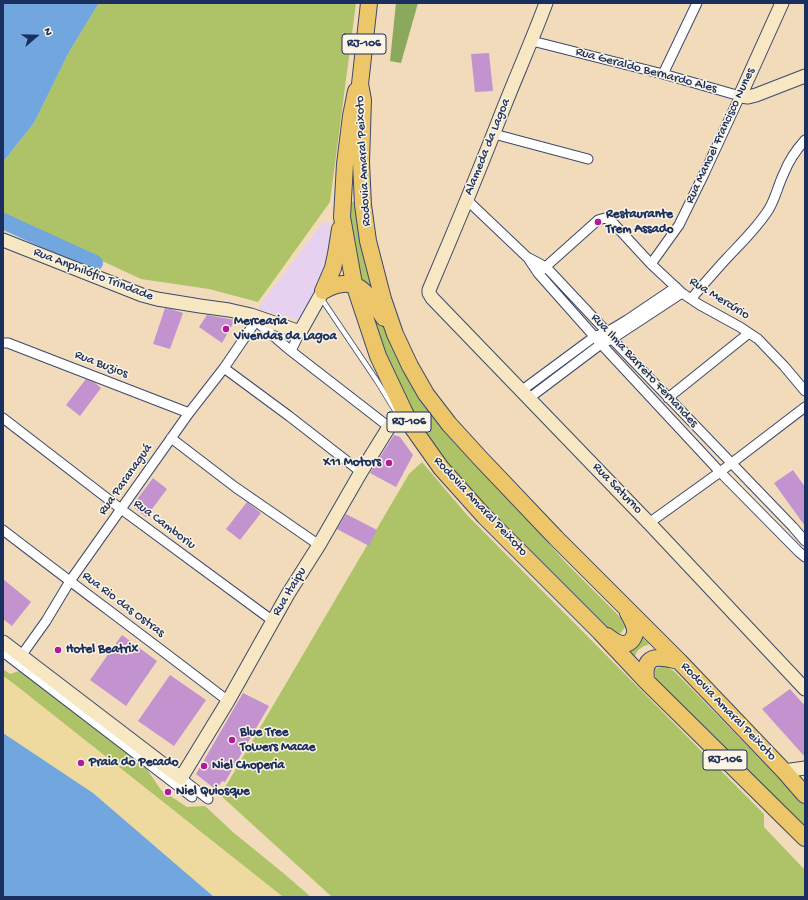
<!DOCTYPE html>
<html>
<head>
<meta charset="utf-8">
<style>
  body { margin:0 }
  #map { position:relative; width:808px; height:900px; overflow:hidden; background:#f1dbbb; font-family:"Gochi Hand",sans-serif }
  canvas { display:block }
  .frame { position:absolute; inset:0; border:4px solid #1b2f5e; pointer-events:none }
  .north { position:absolute; left:16px; top:16px; width:40px; height:40px; -webkit-text-stroke:3px #fcf5e5; paint-order:stroke; rotate:70deg; font-size:11px; font-weight:700; line-height:16px; text-align:center; color:#1b2f5e }
  .north::after { content:''; display:block; margin:auto; width:14px; height:18px; background:#1b2f5e; clip-path:polygon(50% 0,100% 100%,50% 72%,0 100%) }
</style>
</head>
<body>
<div id="map">
<canvas width="808" height="900"></canvas>
<div class="frame"></div>
<div class="north">N</div>
</div>
<script>
const c = document.querySelector('canvas').getContext('2d');
c.lineJoin = 'round';
function fill(path, color) { c.fillStyle = color; c.fill(path, 'evenodd'); }
function trace(path, color, width, dash) { c.strokeStyle = color; c.lineWidth = width; c.lineCap = dash ? 'butt' : 'round'; c.setLineDash(dash || []); c.stroke(path); }
function label(font, color, halo, rows, align = 'center') {
  c.font = font + ' "Gochi Hand",sans-serif'; c.lineWidth = 3; c.setLineDash([]); c.textBaseline = 'middle'; c.strokeStyle = halo; c.fillStyle = color; for (const [text, x, y, turn = 0] of rows) {
    c.save(); c.translate(x, y); c.rotate((+turn || 0) * Math.PI / 180); c.textAlign = isNaN(turn) ? turn : align; if (halo) c.strokeText(text, 0, 0); c.fillText(text, 0, 0); c.restore();
  }
}
const built = new Path2D(`
  M325 220 329 223 331 259 299 320 257 309Z`);
const green = new Path2D(`
  M99 3H356L330 202 258 302 209 289 141 279 3 215V162L34 123 69 52Z
  M353 201 357 207 373 290 359 283 348 209Z
  M370 302 454 439 567 564 619 616 625 627 621 633 611 632 471 496 420 434 384 361Z
  M422 462 467 515 764 814V827L803 868 805 869V897H332L219 794 227 784 409 474Z
  M639 634 649 644C639 648 637 650 634 659L623 648Z
  M663 665 674 671 805 805V832L656 679 654 670Z
  M3 669 10 674 19 671 144 765 161 790 187 807 205 806 234 833 282 872 311 897H283L14 684 3 676Z`);
const forest = new Path2D(`
  M396 3H418L401 63 390 61Z`);
const sand = new Path2D(`
  M3 676 14 684 283 897H214L93 793 3 733Z`);
const water = new Path2D(`
  M3 3H99L69 52 34 123 3 162Z
  M3 733 93 793 214 897H3Z`);
const river = new Path2D(`
  M3 221 95 263`);
const building = new Path2D(`
  M489 53 493 91 475 92 471 54Z
  M165 308 171 309 183 313 170 349 153 344Z
  M207 315 235 320 222 343 199 327Z
  M86 379 95 383 101 388 80 416 66 405Z
  M394 435 400 437 413 455 396 487 370 473Z
  M793 470 805 487V526L774 483Z
  M153 478 167 489 146 517 132 506Z
  M247 502 261 513 240 540 226 529Z
  M346 514 377 530 369 546 337 529Z
  M3 579 31 602 12 626 3 619Z
  M122 635 157 661 126 706 90 680Z
  M170 675 206 700 174 746 138 721Z
  M790 689 805 706V757L762 709Z
  M243 693 269 706 225 782 222 781 216 790 196 774Z`);
const lane = new Path2D(`
  M321 298 377 381 396 412`);
const street = new Path2D(`
  M532 41 663 74 740 96 704 174 679 225 651 264
  M663 74 697 3
  M494 134 588 159
  M467 200 528 258 538 273 601 344 720 472 799 552 805 557
  M529 258 546 267 607 332 612 339 793 527 805 541
  M541 271 598 220 605 218 611 221 615 225 651 264 682 293 700 305 740 327 758 339 784 366 805 391
  M691 299C703 285 715 271 727 258 742 242 757 228 769 209 776 197 778 185 784 173 789 160 796 150 805 140
  M253 317 256 321 291 351 389 427
  M3 343H8L189 413
  M291 351 300 332
  M224 368 289 416 361 472
  M521 391 594 337 607 332 627 320 676 287
  M668 398 749 333
  M528 399 601 344 612 339 682 293
  M3 418 121 509 273 621
  M171 438 235 487 319 545
  M649 523 720 472 805 407
  M3 530C77 587 153 643 228 701
  M3 652 192 797
  M21 656 46 621 70 581 189 413 224 368 256 321
  M181 778 208 799`);
const secondary = new Path2D(`
  M546 3C533 38 518 72 504 107 480 169 455 229 429 290V293L432 298 649 523 805 689
  M782 3 740 96 748 97 756 95 805 76
  M3 240 142 295 157 299 200 306 229 310 251 315 300 332 323 291
  M3 642 181 778 228 701 288 594 319 545 361 472 389 427 403 409
  M784 771 805 768`);
const highway = new Path2D(`
  M369 3 360 84 363 100 361 162 363 205 368 241 383 299 395 334 410 366 426 394 449 424 480 458 556 538 679 661 784 771 805 795
  M356 91 351 116 345 164 342 217 354 284 378 356 403 409 412 427 441 468 484 516 600 632 646 681 805 838
  M323 291C356 272 367 293 384 318
  M323 291 333 268 336 254 340 229
  M607 636C611 639 616 643 622 644 630 645 636 637 635 629 634 624 631 618 628 613
  M646 681C646 677 645 672 646 668 649 652 669 659 679 661`);
const markers = [
  [598,222,4,"#b5179e"],
  [226,329,4,"#b5179e"],
  [389,463,4,"#b5179e"],
  [58,650,4,"#b5179e"],
  [232,740,4,"#b5179e"],
  [81,763,4,"#b5179e"],
  [204,766,4,"#b5179e"],
  [168,792,4,"#b5179e"]
];
const shields = [
  [364,44,44],
  [409,422,44],
  [725,760,44]
];
const shieldNames = [
  ["RJ-106",364,44],
  ["RJ-106",409,422],
  ["RJ-106",725,760]
];
const streetNames = [
  ["Rua Geraldo Bernardo Ales",646,71,15],
  ["Rua Manoel Francisco Nunes",721,136,-65],
  ["Alameda da Lagoa",488,147,-68],
  ["Rodovia Amaral Peixoto",364,161,-93],
  ["Rua Anphilófio Trindade",93,275,21],
  ["Rua Mercúrio",719,299,32],
  ["Rua Buzios",101,365,21],
  ["Rua Ilma Barreto Fernandes",644,371,47],
  ["Rua Paranaguá",126,480,-55],
  ["Rua Saturno",617,489,46],
  ["Rodovia Amaral Peixoto",480,507,47],
  ["Rua Camboriu",164,525,37],
  ["Rua Itaipu",290,592,-59],
  ["Rua Rio das Ostras",123,605,37],
  ["Rodovia Amaral Peixoto",728,712,46]
];
const poiNames = [
  ["Restaurante",606,215],
  ["Trem Assado",606,230],
  ["Mercearia",234,322],
  ["Vivendas da Lagoa",234,337],
  ["X11 Motors",381,463,"right"],
  ["Hotel Beatrix",66,650],
  ["Blue Tree",240,733],
  ["Towers Macae",240,748],
  ["Praia do Pecado",89,763],
  ["Niel Choperia",212,766],
  ["Niel Quiosque",176,792]
];
fill(built, '#e6d2f0');
fill(green, '#aec367');
fill(forest, '#8aa95c');
fill(sand, '#eeda9e');
fill(water, '#71a6de');
trace(river, '#71a6de', 16);
fill(building, '#c293cf');
trace(lane, '#3b496c', 6);
trace(street, '#3b496c', 11);
trace(secondary, '#3b496c', 15);
trace(highway, '#3b496c', 18);
trace(lane, '#fff', 4.5);
trace(street, '#fff', 9);
trace(secondary, '#f7e8c3', 13);
trace(highway, '#ecc669', 16);
for (const [x, y, r, color] of markers) { const dot = new Path2D(); dot.arc(x, y, r, 0, 2 * Math.PI); c.fillStyle = color; c.fill(dot); trace(dot, '#fcf5e5', 1.5); }
for (const [x, y, w] of shields) { const box = new Path2D(); box.roundRect(x - w / 2, y - 10, w, 20, 3); c.fillStyle = '#fcf5e5'; c.fill(box); trace(box, '#1b2f5e', 1); }
label('bold 12px', '#1b2f5e', null, shieldNames);
label('13px', '#1b2f5e', '#fcf5e5', streetNames);
label('bold 13px', '#1b2f5e', '#fcf5e5', poiNames, 'left');
</script>
</body>
</html>
